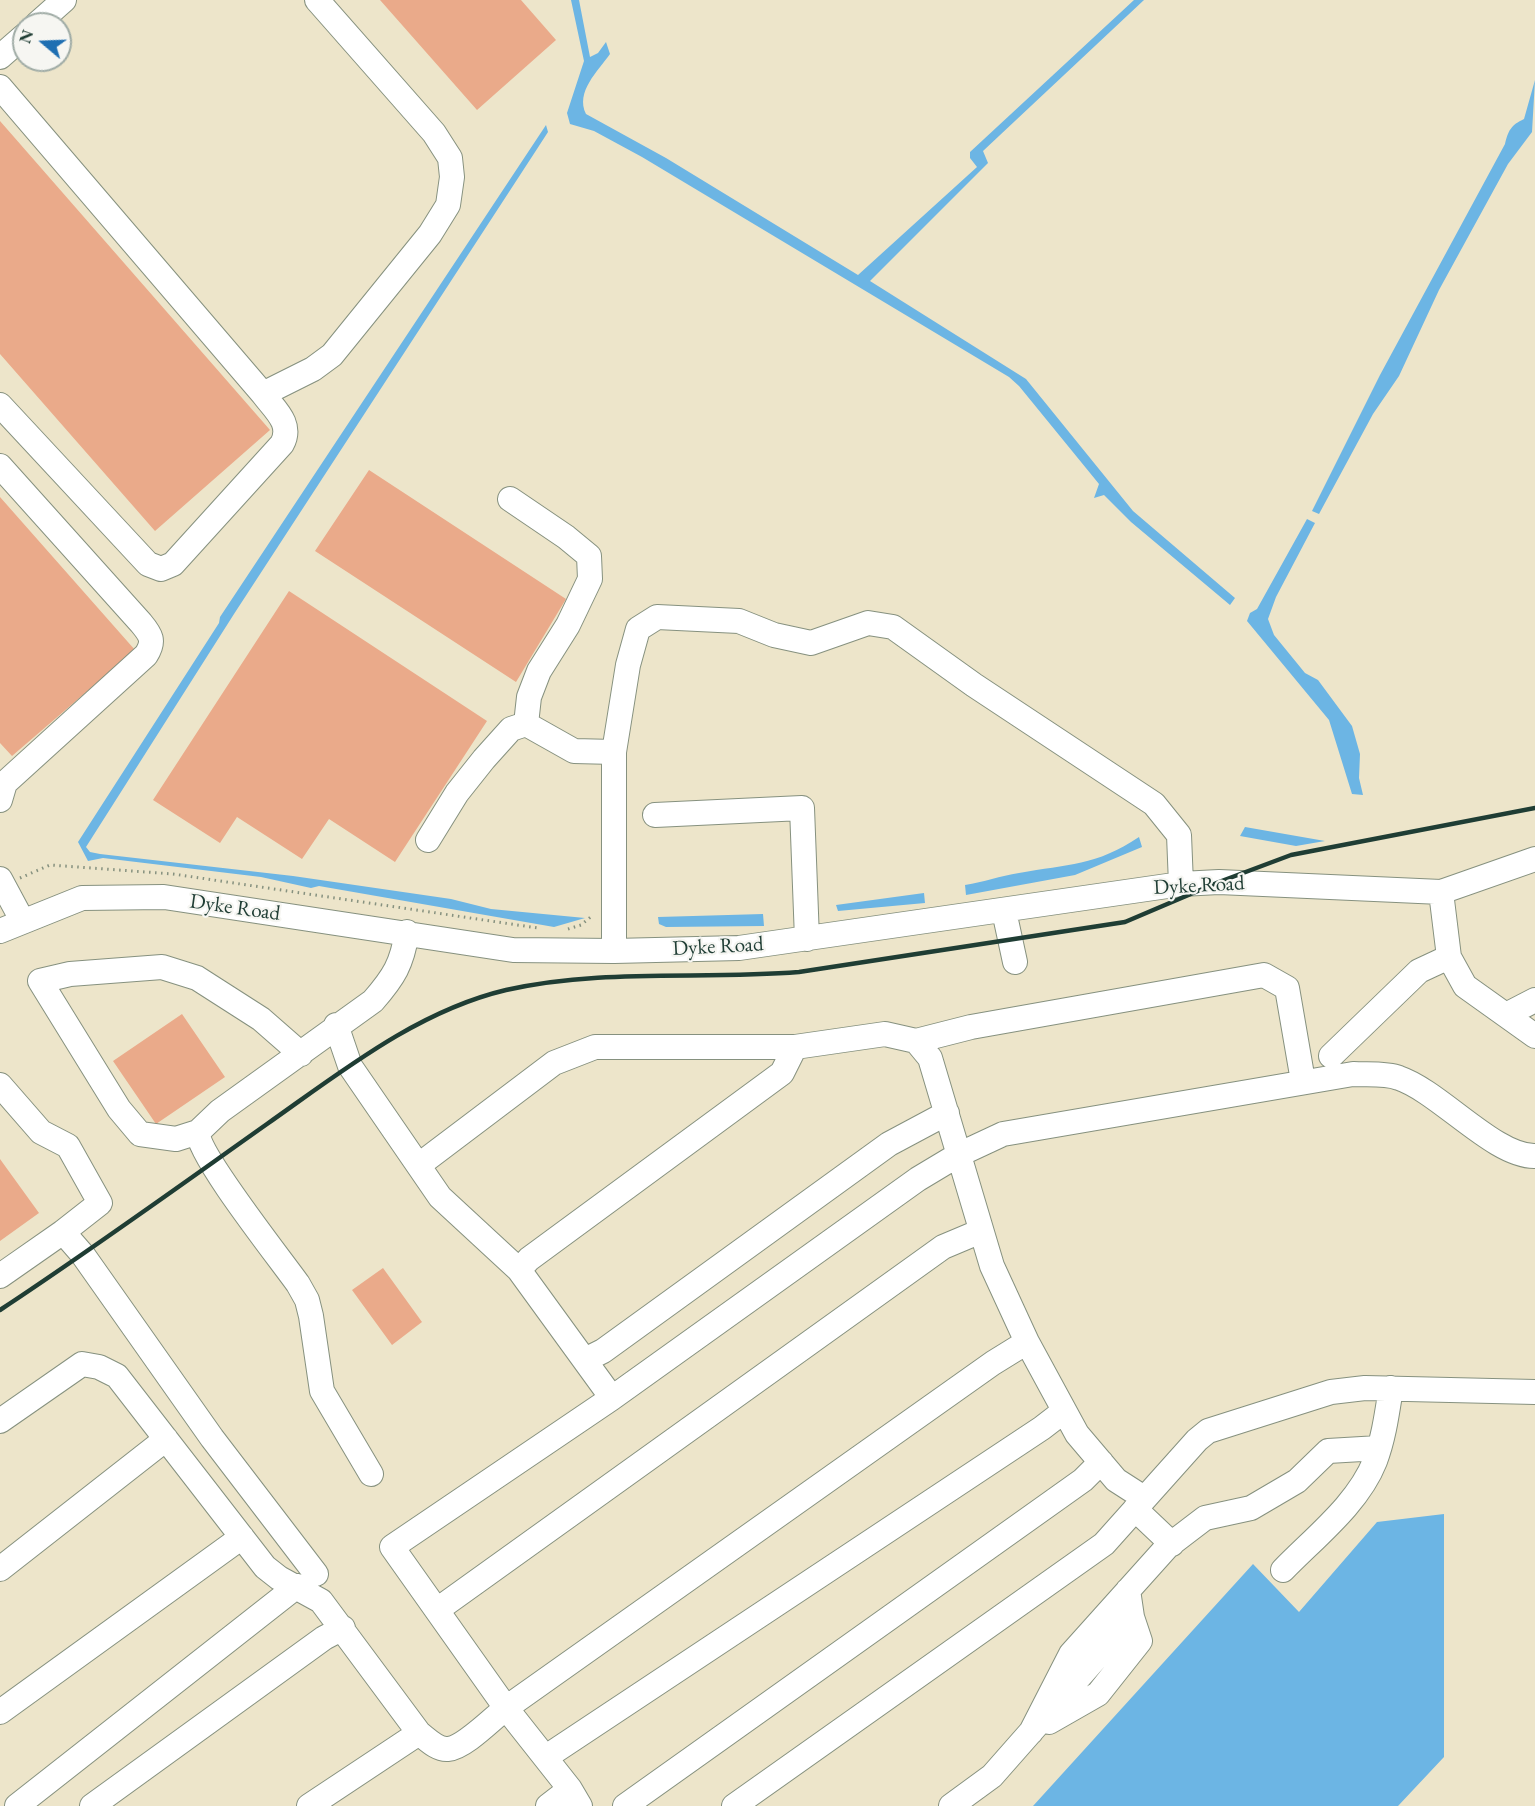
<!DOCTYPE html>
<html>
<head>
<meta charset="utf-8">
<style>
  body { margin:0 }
  #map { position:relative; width:1535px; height:1806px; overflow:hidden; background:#ede5ca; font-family:"EB Garamond",serif }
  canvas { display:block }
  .north { position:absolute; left:12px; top:12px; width:60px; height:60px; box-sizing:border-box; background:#f6f6f2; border:2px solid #a0aca6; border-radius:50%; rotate:289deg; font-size:16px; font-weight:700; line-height:24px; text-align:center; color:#1f3d34 }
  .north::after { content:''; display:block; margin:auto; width:21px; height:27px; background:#1f6fb2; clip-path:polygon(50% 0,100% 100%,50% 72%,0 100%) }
</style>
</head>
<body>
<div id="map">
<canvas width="1535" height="1806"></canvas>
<div class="north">N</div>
</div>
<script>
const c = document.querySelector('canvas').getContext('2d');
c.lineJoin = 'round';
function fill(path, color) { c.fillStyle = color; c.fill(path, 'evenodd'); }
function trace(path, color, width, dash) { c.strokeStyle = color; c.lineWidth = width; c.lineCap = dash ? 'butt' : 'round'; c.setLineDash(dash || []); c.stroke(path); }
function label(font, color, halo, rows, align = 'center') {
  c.font = font + ' "EB Garamond",serif'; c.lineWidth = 4.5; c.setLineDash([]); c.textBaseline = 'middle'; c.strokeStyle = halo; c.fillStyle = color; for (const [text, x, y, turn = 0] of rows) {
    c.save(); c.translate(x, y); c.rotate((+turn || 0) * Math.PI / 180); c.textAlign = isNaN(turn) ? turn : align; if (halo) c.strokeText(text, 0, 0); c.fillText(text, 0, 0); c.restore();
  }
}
const water = new Path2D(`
  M571 0H579L590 57 598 53 606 42 610 54C598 71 575 92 586 114L666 158 858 275 977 167 970 158V152L1134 0H1144L983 151 988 163 870 281 1026 379 1133 511 1235 598 1230 605 1131 522 1104 495 1094 498 1099 484 1019 386 1009 377 642 157 594 131 570 124 567 113 584 61Z
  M1535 80 1532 132 1508 164 1439 290 1399 376 1373 414 1319 514 1312 511 1380 375 1505 144C1508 131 1511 125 1524 119Z
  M546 125 548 132 537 149 234 614 86 847 90 852 100 854 293 876 451 899 491 909 585 918 554 927 319 886 311 888 261 877 103 858 88 861 78 842 87 828 219 623 220 617Z
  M1307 519 1315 523 1276 597 1268 619 1274 635 1305 673 1318 680 1352 726 1360 754 1359 778 1363 795 1352 794 1329 720 1247 621 1250 613 1257 609Z
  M1245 827 1325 841 1296 846 1240 836Z
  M1139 837 1142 847 1075 875 966 895 965 885C984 882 1000 876 1019 873 1068 864 1096 866 1139 837Z
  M924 893 925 903 838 911 836 905Z
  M763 914 764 926 666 927 659 924 658 917Z
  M1444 1514V1757L1398 1806H1033L1253 1564 1299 1612 1377 1522Z`);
const building = new Path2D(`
  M380 0H521L556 40 477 110Z
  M0 121 270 430 155 531 0 354Z
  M369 470 566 599 516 682 315 551Z
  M0 497 135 650 12 756 0 743Z
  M289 591 487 721 395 862 329 819 302 859 237 817 220 843 153 800Z
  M182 1014 225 1077 156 1124 113 1061Z
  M0 1159 39 1213 0 1241Z
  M383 1268 422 1322 392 1345 352 1290Z`);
const path = new Path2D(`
  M20 878 50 865 173 874 538 928
  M568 929 581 925 593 915`);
const minor = new Path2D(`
  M37 24 64 0
  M0 57 24 36
  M0 87 263 394C275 410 293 424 282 444L173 564 161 569 148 564 0 405
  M263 394 313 369 332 355 430 234 448 205 452 177 450 158 434 133 317 0
  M0 466 141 623C151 635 155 641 146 655L5 783 0 800
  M510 499 566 537 589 556 590 579 568 625 539 671 529 697 526 724
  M655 815 802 808 807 939
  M428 840 457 793 484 759 511 729 526 724 574 751 614 752
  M0 879 22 920
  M1441 892 1449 957 1465 986 1535 1036
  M1004 911 1015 962
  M0 931 82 898 164 897 513 950 614 951 739 948 1181 884 1219 882 1441 892 1535 859
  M614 951V752L628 665 638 629 657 617 739 621 774 635 811 643 868 623 893 627 974 685 1154 804 1179 835 1181 884
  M1506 1015 1535 1000
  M336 1025 350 1066 440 1197 519 1270 612 1398
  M916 1041 971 1027 1264 975 1287 988 1303 1081
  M1331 1056 1419 971 1449 957
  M0 1085 41 1132 68 1146 100 1203 63 1232
  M198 1132 176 1139 140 1134 119 1109 40 981 70 974 162 967 197 978 261 1019 301 1054
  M419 1165 554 1063 595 1047H795L885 1034 916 1041 930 1058 992 1266 1027 1342 1077 1434 1116 1480 1144 1498
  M519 1270 529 1259 782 1073 795 1047
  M0 1276 63 1232 83 1255 212 1438 316 1574
  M585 1360 603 1351 889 1144 947 1113
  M0 1421 82 1364 99 1367 117 1376 265 1567 279 1578 321 1601 419 1733C427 1739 437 1750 448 1749 464 1748 493 1718 506 1708L993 1363 1027 1342
  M371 1474 322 1391 311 1316 307 1300 298 1284C281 1260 197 1154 198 1132L220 1111 373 1001C394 977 402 964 407 932
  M1135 1509 1172 1544
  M0 1569 166 1439
  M1283 1570C1315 1537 1358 1504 1375 1461 1384 1437 1387 1413 1391 1388
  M437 1610 943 1247 981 1231
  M0 1712 242 1537
  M1049 1722 1098 1694 1140 1641 1132 1617
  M1031 1732 1071 1654 1167 1547 1205 1518 1251 1508 1297 1481 1328 1451 1379 1448
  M546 1757 1042 1428 1064 1411
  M17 1806 297 1586
  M92 1806 324 1638 343 1628
  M309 1806 419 1733
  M548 1806 570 1789
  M580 1806 570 1789 506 1708 392 1547 612 1398 918 1179 958 1155 1003 1134 1353 1074C1367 1075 1386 1073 1399 1078 1440 1092 1495 1157 1535 1156
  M625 1806 1083 1480 1101 1462
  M734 1806 1104 1544 1197 1440 1208 1431 1331 1392 1365 1388 1535 1392
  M951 1806 992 1776 1132 1617 1128 1590`);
const rail = new Path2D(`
  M0 1310C91 1250 178 1187 267 1124 341 1072 417 1011 506 990 602 968 702 980 799 972L1125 922 1219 882 1291 855 1535 808`);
const streetNames = [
  ["Dyke Road",1199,886,-3],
  ["Dyke Road",235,908,8],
  ["Dyke Road",718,947,-3]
];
fill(water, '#6cb5e4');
fill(building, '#eaaa8a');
trace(minor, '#86917f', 26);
trace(path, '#86917f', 3, [1.5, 4.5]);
trace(minor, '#fff', 24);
trace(rail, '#1f3d34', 4.5);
label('21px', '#1f3d34', '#f6f6f2', streetNames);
</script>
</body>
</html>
